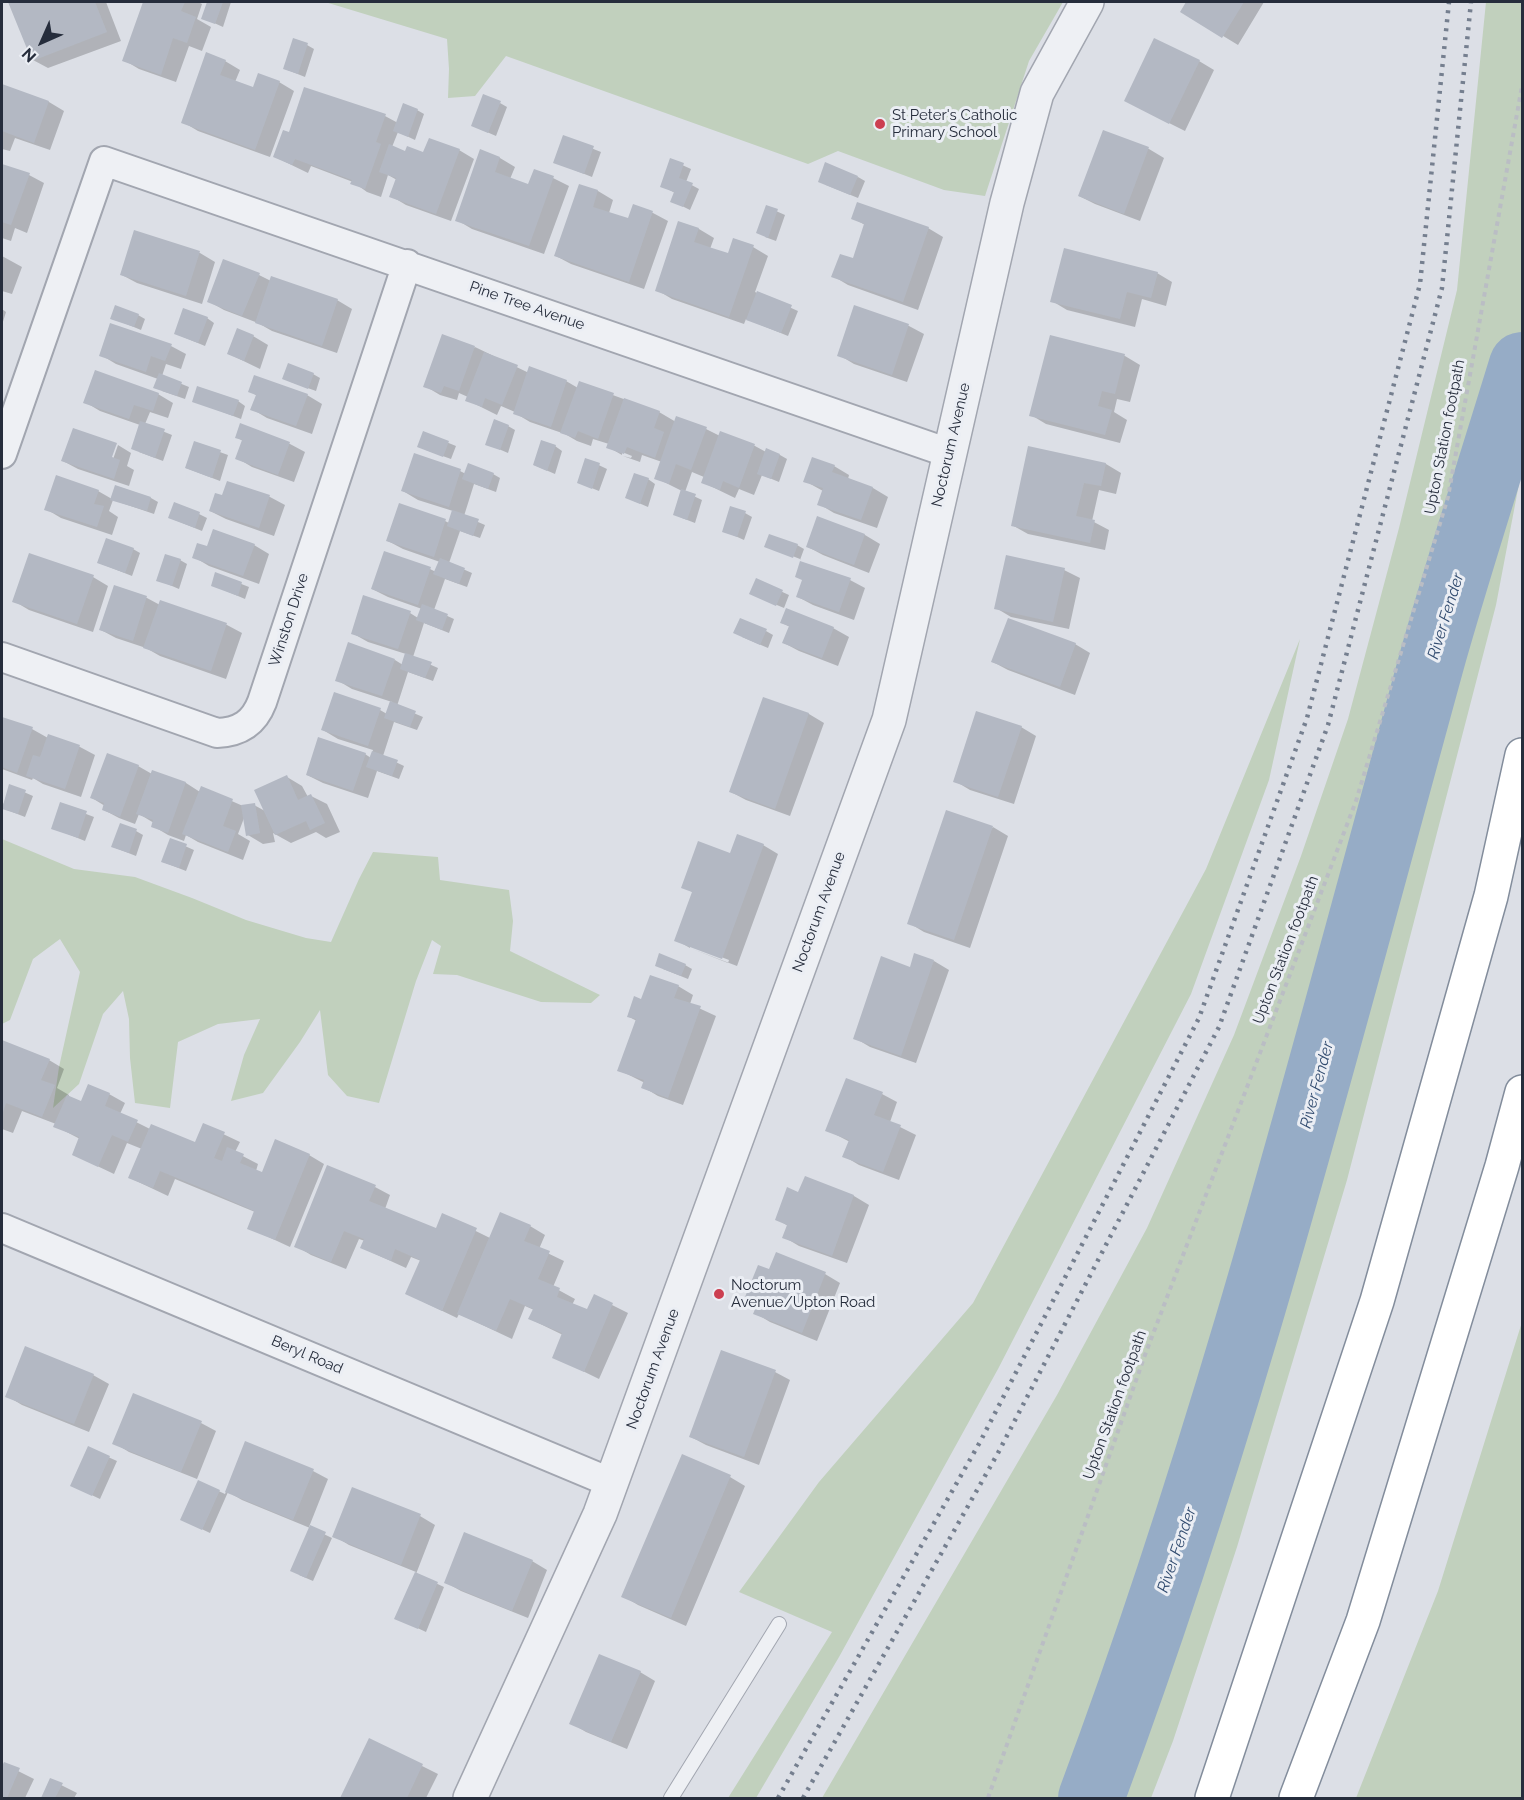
<!DOCTYPE html>
<html>
<head>
<meta charset="utf-8">
<style>
  body { margin:0 }
  #map { position:relative; width:1524px; height:1800px; overflow:hidden; background:#dcdfe6; font-family:Raleway,sans-serif }
  canvas { display:block }
  .frame { position:absolute; inset:0; border:3px solid #262d3c; pointer-events:none }
  .north { position:absolute; left:12px; top:12px; width:60px; height:60px; -webkit-text-stroke:4px #ebeef4; paint-order:stroke; rotate:225deg; font-size:16px; font-weight:700; line-height:24px; text-align:center; color:#262d3c }
  .north::after { content:''; display:block; margin:auto; width:21px; height:27px; background:#262d3c; clip-path:polygon(50% 0,100% 100%,50% 72%,0 100%) }
</style>
</head>
<body>
<div id="map">
<canvas width="1524" height="1800"></canvas>
<div class="frame"></div>
<div class="north">N</div>
</div>
<script>
const c = document.querySelector('canvas').getContext('2d');
c.lineJoin = 'round';
function fill(path, color) { c.fillStyle = color; c.fill(path, 'evenodd'); }
function trace(path, color, width, dash) { c.strokeStyle = color; c.lineWidth = width; c.lineCap = dash ? 'butt' : 'round'; c.setLineDash(dash || []); c.stroke(path); }
function label(font, color, halo, rows, align = 'center') {
  c.font = font + ' Raleway,sans-serif'; c.lineWidth = 6; c.setLineDash([]); c.textBaseline = 'middle'; c.strokeStyle = halo; c.fillStyle = color; for (const [text, x, y, turn = 0] of rows) {
    c.save(); c.translate(x, y); c.rotate((+turn || 0) * Math.PI / 180); c.textAlign = isNaN(turn) ? turn : align; if (halo) c.strokeText(text, 0, 0); c.fillText(text, 0, 0); c.restore();
  }
}
const green = new Path2D(`
  M325 2H1063L1029 61 985 196 944 190 838 151 808 164 506 56 475 96 448 98 449 69 447 39Z
  M1486 2H1522V468L1496 605 1347 1180 1237 1547 1173 1741 1151 1798H822L1057 1395 1147 1228 1234 1035 1301 856 1348 719 1399 528 1457 290Z
  M1300 639 1269 780 1191 994 998 1369 839 1657 756 1798H728L832 1632 739 1592 819 1482 973 1303 1206 869Z
  M2 839 74 869 135 877 192 898 246 920 306 938 331 942 359 879 373 852 438 857 440 880 509 890 513 921 510 951 600 995 591 1003 541 1002 457 975 433 974 441 946 432 940 416 981 379 1103 347 1096 328 1075 320 1010 300 1042 263 1093 231 1101 244 1055 260 1019 218 1024 178 1042 170 1108 135 1103 130 1058 129 1019 123 991 103 1014 79 1084 53 1108 59 1067 80 972 60 939 33 959 10 1020 2 1024Z
  M1522 1322V1798H1356L1438 1591Z`);
const shadow = new Path2D(`
  M10 2H106L121 41 48 68 33 60Z
  M145 2 159 4 160 2H198L202 4 197 19 211 27 202 51 189 46 176 82 139 69 124 60Z
  M208 2H231L223 27 203 18Z
  M1188 2H1264L1238 45 1182 11Z
  M307 45 314 49 305 77 285 69Z
  M225 61 240 70 235 82 254 89 279 82 294 91 270 157 198 131 183 122Z
  M1199 61 1214 70 1185 131 1141 109Z
  M2 86 49 102 64 111 50 150 15 138 10 151 2 149Z
  M305 89 385 116 398 123 417 110 424 114 415 140 398 132 392 147 406 153 424 154 459 150 474 159 451 221 406 205 391 196 397 180 388 175 381 197 367 192 353 182 311 166 308 173 275 157 290 134Z
  M500 103 507 107 496 136 473 126Z
  M1104 132 1149 149 1164 158 1140 221 1095 204 1079 196Z
  M563 137 601 152 592 177 554 162Z
  M481 151 500 158 515 167 510 179 529 186 553 178 569 186 544 254 472 229 457 220Z
  M671 160 691 169 686 182 699 189 690 210 672 201 675 193 662 186Z
  M2 165 29 175 44 183 27 233 15 228 11 241 2 238Z
  M858 177 865 181 858 198 826 185Z
  M580 186 598 191 613 200 609 213 629 220 634 206 653 213 668 221 644 289 571 264 556 256Z
  M767 207 785 215 776 241 765 237Z
  M853 218 928 228 943 237 918 310 848 285 833 276 853 260 865 225Z
  M679 223 699 229 714 238 710 249 729 255 753 247 768 256 755 292 798 311 788 336 746 319 744 324 672 299 657 290Z
  M135 232 200 253 215 262 202 304 137 283 122 275Z
  M2 256 22 267 12 294 2 291Z
  M1157 273 1172 282 1166 306 1142 299 1135 327 1067 310 1052 301Z
  M259 275 271 281 337 300 352 309 337 353 272 331 258 323 224 310 208 301Z
  M855 307 909 326 924 334 907 382 854 364 839 355Z
  M2 309 6 312 2 325Z
  M138 315 145 319 141 330 112 318Z
  M207 318 214 323 205 346 176 334Z
  M253 336 268 345 260 369 229 354Z
  M1051 337 1125 356 1140 365 1130 402 1117 399 1114 412 1127 420 1120 443 1046 424 1031 415Z
  M171 346 186 354 181 369 166 364 162 376 189 387 185 399 162 391 158 379 116 364 101 355Z
  M475 347 529 373 566 381 578 388 580 383 659 412 676 422 706 429 720 436 721 433 755 446 766 452 767 450 780 455 787 459 779 482 762 475 754 495 739 489 735 498 702 482 704 477 692 472 685 492 702 500 695 523 682 518 674 514 682 491 656 478 662 462 642 455 640 462 623 456 631 458 632 456 622 452V455L608 447 609 444 593 439 591 446 577 441 565 434 530 422 515 413V412L501 406 497 415 467 400 468 397 459 393 457 400 440 395 425 386Z
  M313 374 320 378 316 391 291 382Z
  M250 391 307 395 322 404 312 434 267 418 252 409 257 396Z
  M158 394 173 403 168 418 150 412 145 424 172 435 163 461 139 452 140 425 100 411 85 402Z
  M194 401H238L245 406 241 419Z
  M241 425 290 444 305 452 294 482 252 467 237 458 243 441 236 437Z
  M508 426 515 430 508 453 487 444Z
  M74 430 117 445H115L108 464 111 465 118 445 131 453 127 466 134 470 129 486 78 469 63 461Z
  M424 433 456 446 451 459 426 450Z
  M195 443 228 455 220 481 186 468Z
  M555 446 562 451 555 474 534 465Z
  M1029 448 1106 464 1121 473 1116 494 1099 490 1092 521 1109 530 1105 550 1028 534 1012 525Z
  M586 459 607 469 599 491 579 483Z
  M834 466 849 475 848 479 873 488 888 497 877 528 834 513 819 504 823 491 805 481Z
  M460 471 466 474H493L500 478 496 492 474 484 464 516 485 525 480 538 460 531 449 563 472 573 467 587 445 579 434 610 454 619 449 633 424 623 413 657 438 668 433 681 408 672 397 706 423 717 417 730 394 722 383 756 404 766 399 779 377 771 368 798 323 783 307 775 365 754 371 758 373 750 338 739 323 730 380 710 387 714 392 702 352 689 337 680 395 660 403 665 406 654 368 642 352 633 410 613 418 618 422 609 388 597 372 589 430 569 436 572 440 562 403 549 388 541 445 521 449 523 453 511 418 500 403 491Z
  M648 479 655 484 648 507 627 498Z
  M228 482 270 497 285 505 274 536 226 519 210 511 223 497Z
  M98 491 112 499 151 498 158 502 154 514 113 500 109 511 118 517 112 535 61 518 46 509Z
  M745 513 752 517 744 540 724 531Z
  M199 514 207 518 202 531 170 518Z
  M818 518 865 535 880 544 869 573 823 555 808 547Z
  M254 545 269 554 259 584 209 566 194 557 208 548Z
  M797 545 804 549 800 560V559L772 548Z
  M133 549 140 553 132 576 99 563Z
  M180 560 187 564 179 589 158 580Z
  M1064 570 1080 578 1069 629 1011 617 996 608Z
  M216 574 249 587 245 599 212 585Z
  M93 577 108 586 93 632 29 610 14 601Z
  M756 580 789 595 784 608 758 597Z
  M850 580 865 588 854 620 813 605 798 597Z
  M115 587 147 598 160 605 161 602 227 625 242 633 226 679 160 656 146 648 116 638 101 630Z
  M782 623 833 628 849 637 838 666 799 651 784 643 790 627Z
  M766 631 773 635 768 648 742 637Z
  M1075 644 1090 653 1075 695 1008 670 993 662Z
  M764 699 809 714 824 723 790 816 746 800 731 792Z
  M2 718 32 729 48 738 49 736 80 747 95 755 81 797 43 784 33 778 32 780 2 769Z
  M1021 727 1036 736 1014 804 970 790 955 781Z
  M138 766 152 774 153 772 186 783 200 792 202 788 243 806 254 805 265 811 287 777 302 786 308 797 311 796 327 804 340 832 326 838 316 832 291 843 273 833 275 842 263 844 248 835 244 818 238 834 250 841 243 860 198 842 186 835 184 841 168 835 153 826 154 823 139 814 135 824 119 818 104 810 105 806 92 798Z
  M10 786 33 796 25 817 2 808Z
  M60 804 94 817 85 841 53 828Z
  M993 827 1008 836 970 948 924 932 909 923Z
  M136 831 143 835 136 856 113 847Z
  M171 840 194 850 186 871 163 862Z
  M763 845 778 854 737 966 690 948 728 963 729 960 690 945V948L676 940 694 893 683 887 731 855Z
  M934 961 949 970 916 1063 870 1047 855 1038 911 969Z
  M685 965 692 969 688 979 663 969Z
  M678 986 693 995 690 1004 716 1016 683 1105 658 1096 643 1087 645 1083 619 1070 637 1021 629 1017 642 1001Z
  M2 1041 49 1060 64 1069 57 1088 69 1095V1097L82 1103 109 1094 125 1103 120 1114 150 1129 196 1144 204 1125 240 1142 235 1152 258 1164 256 1171 263 1174 309 1155 324 1164 290 1247 249 1228 255 1212 175 1179 168 1196 130 1178 142 1149 127 1143 114 1174 74 1155 80 1139 55 1126 56 1124 22 1111 13 1133 2 1129Z
  M882 1094 897 1102 890 1122 916 1135 899 1180 859 1165 844 1156 850 1142 827 1130Z
  M375 1187 390 1195 385 1209 437 1230 443 1215 490 1238 530 1226 545 1235 539 1249 564 1261 553 1287 575 1299 572 1305 588 1311 594 1296 628 1313 599 1379 554 1357 563 1335 530 1319 534 1310 525 1306 512 1339 459 1314 457 1318 407 1294 421 1261 411 1257 406 1268 362 1248 365 1241 359 1239 346 1269 311 1255 296 1246Z
  M799 1194 854 1196 869 1205 847 1263 799 1246 784 1237 788 1226 777 1219Z
  M776 1254 825 1274 840 1283 817 1341 770 1322 755 1313 759 1303 747 1296 770 1271Z
  M775 1372 790 1380 759 1465 706 1445 691 1437Z
  M93 1375 109 1384 89 1432 22 1405 7 1396Z
  M201 1423 216 1431 197 1479 129 1452 114 1443Z
  M246 1443 313 1471 328 1479 309 1527 332 1538 313 1581 299 1575 310 1528 242 1500 228 1492 210 1533 189 1523 199 1482 225 1494Z
  M88 1448 117 1461 100 1499 79 1489Z
  M682 1456 730 1477 745 1486 686 1626 638 1605 623 1596Z
  M420 1516 435 1525 416 1574 444 1587 426 1632 396 1618 416 1572 349 1545 334 1536Z
  M532 1561 547 1570 528 1618 461 1591 445 1582Z
  M640 1672 655 1681 627 1749 586 1732 571 1723Z
  M370 1740 438 1774 426 1798H342Z
  M4 1764 34 1779 25 1798H2V1770Z
  M51 1780 77 1793 74 1798H43Z`);
const river = new Path2D(`
  M1091 1798C1230 1427 1327 1042 1432 660 1460 561 1492 463 1522 365`);
const building = new Path2D(`
  M8 2H95L107 32 32 61Z
  M143 2H185L181 11 196 17 187 43 173 38 161 75 122 61Z
  M207 2H223L215 24 201 19Z
  M1186 2H1244L1222 38 1180 12Z
  M293 38 308 43 298 74 283 69Z
  M1154 38 1200 60 1169 124 1124 101Z
  M206 52 226 60 220 75 253 87 258 73 280 81 255 150 181 123Z
  M2 84 49 101 34 143 2 131Z
  M304 87 386 114 376 142 381 144 365 189 350 184 352 180 295 159 292 165 273 157 283 130 289 132Z
  M483 94 501 101 488 133 471 126Z
  M403 103 418 109 408 137 393 131Z
  M1103 130 1149 147 1124 214 1078 196Z
  M563 135 594 146 584 174 553 163Z
  M429 138 460 149 436 214 389 197 396 178 379 172 389 144 405 151 407 146 423 152Z
  M480 149 500 157 495 172 528 184 534 169 554 176 529 246 455 221Z
  M670 158 684 163 679 178 693 183 683 207 670 202 674 192 660 187Z
  M825 162 858 176 850 195 818 182Z
  M2 164 30 173 11 225 2 222Z
  M579 184 598 190 593 207 628 218 633 204 653 211 629 282 554 256Z
  M857 202 929 227 903 302 831 277 840 254 853 258 864 224 851 219Z
  M766 205 778 209 768 238 756 233Z
  M678 221 699 228 694 242 712 248 728 253 733 238 754 245 729 317 655 291Z
  M134 230 200 251 186 296 120 275Z
  M1064 248 1158 272 1151 298 1127 292 1120 319 1050 302Z
  M223 259 260 273 242 316 207 302Z
  M271 276 338 299 322 346 255 323Z
  M757 291 792 305 781 333 746 320Z
  M115 305 139 314 134 327 110 319Z
  M854 305 909 324 892 375 837 356Z
  M183 308 208 317 198 343 174 334Z
  M110 323 172 344 165 361 151 356 146 372 99 356Z
  M237 328 254 335 244 361 227 354Z
  M442 334 475 346 459 391 444 386 441 393 423 387Z
  M1050 335 1125 354 1115 394 1102 391 1098 406 1112 410 1105 435 1029 416Z
  M484 352 518 365 502 405 485 398 482 407 465 401Z
  M288 363 314 373 308 389 282 379Z
  M529 366 567 380 551 427 513 414Z
  M95 370 159 393 153 411 134 405 129 419 83 403Z
  M159 373 182 382 177 396 153 388Z
  M254 375 308 394 296 426 250 410 256 395 248 392Z
  M579 381 614 393 598 439 578 431 575 438 560 433Z
  M197 386 239 400 233 416 192 402Z
  M624 398 660 411 654 428 664 432 655 458 627 447 624 454 606 448Z
  M676 416 707 427 691 470 676 464 669 484 654 479Z
  M494 419 509 425 500 450 485 445Z
  M140 421 165 429 155 458 131 449Z
  M240 423 290 442 278 475 235 459 242 440 235 438Z
  M73 428 117 443 112 457 120 460 114 479 61 461Z
  M423 431 449 441 443 457 417 447Z
  M720 431 755 444 739 488 723 481 720 490 701 483Z
  M541 440 556 445 547 471 533 465Z
  M194 441 221 450 212 478 185 468Z
  M1028 446 1106 463 1101 486 1084 483 1076 516 1095 520 1090 543 1011 526Z
  M766 448 780 454 771 479 757 474Z
  M414 453 461 469 449 507 401 491Z
  M812 457 835 465 832 472 873 487 861 520 817 505 823 488 803 482Z
  M585 458 600 463 592 489 577 483Z
  M468 463 494 473 488 489 462 479Z
  M634 473 649 478 640 504 625 498Z
  M56 475 99 490 94 504 104 506 97 527 44 510Z
  M227 481 270 495 259 528 209 511 215 493 222 495Z
  M115 485 151 497 147 511 110 500Z
  M681 489 696 494 687 520 673 515Z
  M174 502 200 512 195 528 168 518Z
  M399 503 446 519 434 557 386 541Z
  M730 506 746 511 737 537 722 532Z
  M452 510 479 519 473 536 447 526Z
  M817 516 865 534 854 565 806 547Z
  M213 529 255 544 243 576 192 558 197 543 207 546Z
  M769 534 798 544 793 558 764 547Z
  M106 538 134 548 125 573 97 563Z
  M384 551 431 567 418 605 371 589Z
  M29 553 94 575 77 624 12 602Z
  M165 554 181 559 172 586 156 581Z
  M1006 555 1065 568 1053 622 994 609Z
  M440 558 465 568 459 584 433 574Z
  M800 561 851 578 839 612 796 597 802 580 795 577Z
  M215 572 242 582 238 596 211 586Z
  M756 578 783 590 776 606 749 594Z
  M114 585 147 596 133 641 99 630Z
  M363 595 411 611 398 649 351 634Z
  M160 600 227 623 211 671 143 648Z
  M422 604 448 614 442 630 416 620Z
  M786 608 834 627 822 658 782 643 789 626 780 623Z
  M740 618 767 629 760 645 733 633Z
  M1008 618 1076 643 1060 687 991 662Z
  M348 642 395 659 382 696 335 681Z
  M405 653 432 662 425 678 400 669Z
  M334 692 381 708 368 746 321 730Z
  M763 697 809 713 775 809 729 792Z
  M390 701 416 711 410 727 384 718Z
  M976 711 1022 726 998 797 953 782Z
  M2 717 33 727 17 773 2 767Z
  M48 734 80 745 65 789 26 776 33 755 40 757Z
  M318 737 366 753 353 791 306 775Z
  M372 751 398 760 392 776 366 767Z
  M107 753 139 765 120 817 102 810 104 803 90 798Z
  M152 770 186 782 168 833 151 827 153 820 136 814Z
  M287 775 298 800 311 794 325 823 310 830 306 821 275 835 254 790Z
  M9 784 26 790 18 814 2 809Z
  M201 786 233 799 223 826 236 831 228 852 182 834Z
  M60 802 87 811 78 838 51 829Z
  M255 803 260 833 246 836 241 805Z
  M946 810 993 826 954 940 907 924Z
  M120 823 137 829 129 853 111 847Z
  M737 834 764 844 722 959 674 941 692 892 681 888 698 841 730 853Z
  M170 838 187 844 179 868 161 862Z
  M659 953 686 964 681 976 655 966Z
  M914 953 934 960 901 1056 853 1039 881 956 910 967Z
  M650 975 679 985 674 998 701 1006 668 1098 641 1088 644 1080 617 1071 636 1019 627 1017 634 996 641 999Z
  M2 1040 50 1059 41 1080 55 1085 42 1117 6 1103 2 1115Z
  M846 1078 883 1092 874 1115 901 1125 883 1172 842 1157 849 1140 825 1131Z
  M88 1084 110 1093 105 1106 138 1120 128 1142 112 1135 98 1167 72 1155 79 1137 53 1127 67 1095 81 1101Z
  M203 1123 225 1132 214 1158 222 1161 227 1147 244 1154 240 1163 262 1172 275 1139 310 1154 275 1240 247 1229 254 1211 209 1191 160 1171 153 1188 128 1178 151 1124 195 1142Z
  M327 1165 376 1185 369 1201 436 1228 442 1213 477 1228 442 1311 405 1294 420 1260 395 1249 391 1261 360 1248 364 1239 344 1231 331 1262 294 1247Z
  M805 1176 854 1195 832 1256 782 1238 787 1225 775 1220 787 1187 798 1192Z
  M500 1212 531 1225 524 1241 550 1251 538 1279 560 1288 557 1297 587 1309 594 1294 613 1303 584 1372 552 1358 562 1333 528 1319 533 1309 510 1299 496 1331 457 1314Z
  M776 1252 826 1272 802 1333 753 1314 758 1302 745 1297 758 1265 769 1269Z
  M25 1346 94 1374 74 1424 5 1397Z
  M721 1350 776 1370 744 1457 689 1437Z
  M133 1393 202 1421 181 1472 112 1444Z
  M245 1441 314 1469 293 1520 225 1492Z
  M88 1446 110 1456 92 1496 70 1486Z
  M682 1454 731 1475 671 1618 621 1597Z
  M198 1480 220 1490 202 1530 180 1520Z
  M352 1487 421 1514 401 1565 332 1537Z
  M310 1525 326 1532 306 1578 290 1571Z
  M464 1532 533 1560 512 1611 444 1583Z
  M415 1572 438 1582 418 1629 394 1619Z
  M599 1654 641 1671 611 1742 569 1724Z
  M369 1738 423 1764 407 1798H340Z
  M4 1762 20 1768 7 1798H2V1766Z
  M50 1778 63 1783 55 1798H41Z`);
const path = new Path2D(`
  M988 1798 1145 1355 1356 801 1448 497 1522 86`);
const service = new Path2D(`
  M671 1798 779 1624`);
const minor = new Path2D(`
  M2 454 104 161 949 453
  M2 657 217 733C240 732 254 723 262 702L407 264
  M2 1228 612 1483`);
const tertiary = new Path2D(`
  M470 1798 600 1514 889 720 1007 203 1037 93 1087 2`);
const motorway = new Path2D(`
  M1212 1798 1377 1301 1491 896 1522 755
  M1296 1798 1363 1621 1502 1166 1522 1092`);
const rail = new Path2D(`
  M778 1798 980 1442 1199 1018 1307 718 1420 284 1449 2
  M803 1798 998 1453 1219 1027 1328 725 1442 288 1471 2`);
const markers = [
  [880,124,6,"#cc3f51"],
  [719,1294,6,"#cc3f51"]
];
const poiNames = [
  ["St Peter's Catholic",892,115],
  ["Primary School",892,132],
  ["Noctorum",731,1285],
  ["Avenue/Upton Road",731,1302]
];
const streetNames = [
  ["Pine Tree Avenue",527,306,19],
  ["Upton Station footpath",1445,437,-79],
  ["Noctorum Avenue",951,445,-77],
  ["Winston Drive",289,620,-72],
  ["Noctorum Avenue",819,912,-70],
  ["Upton Station footpath",1286,950,-69],
  ["Beryl Road",307,1355,23],
  ["Noctorum Avenue",653,1369,-70],
  ["Upton Station footpath",1115,1405,-70]
];
const waterNames = [
  ["River Fender",1446,616,-73],
  ["River Fender",1317,1085,-75],
  ["River Fender",1177,1550,-71]
];
fill(green, '#c1d0bd');
fill(shadow, '#0003');
trace(river, '#96acc6', 66);
fill(building, '#b3b8c3');
trace(service, '#a2a6b0', 16);
trace(minor, '#a2a6b0', 32);
trace(tertiary, '#a2a6b0', 36);
trace(motorway, '#838d9c', 36);
trace(path, '#babdc4', 4, [4.5, 4.5]);
trace(service, '#eef0f4', 14);
trace(minor, '#eef0f4', 28);
trace(tertiary, '#eef0f4', 33);
trace(motorway, '#fff', 33);
trace(rail, '#757f8f', 4.5, [3, 6]);
for (const [x, y, r, color] of markers) { const dot = new Path2D(); dot.arc(x, y, r, 0, 2 * Math.PI); c.fillStyle = color; c.fill(dot); trace(dot, '#ebeef4', 2); }
label('15px', '#262d3c', '#ebeef4', poiNames, 'left');
label('15px', '#262d3c', '#ebeef4', streetNames);
label('italic 16px', '#314b6f', '#ebeef4', waterNames);
</script>
</body>
</html>
